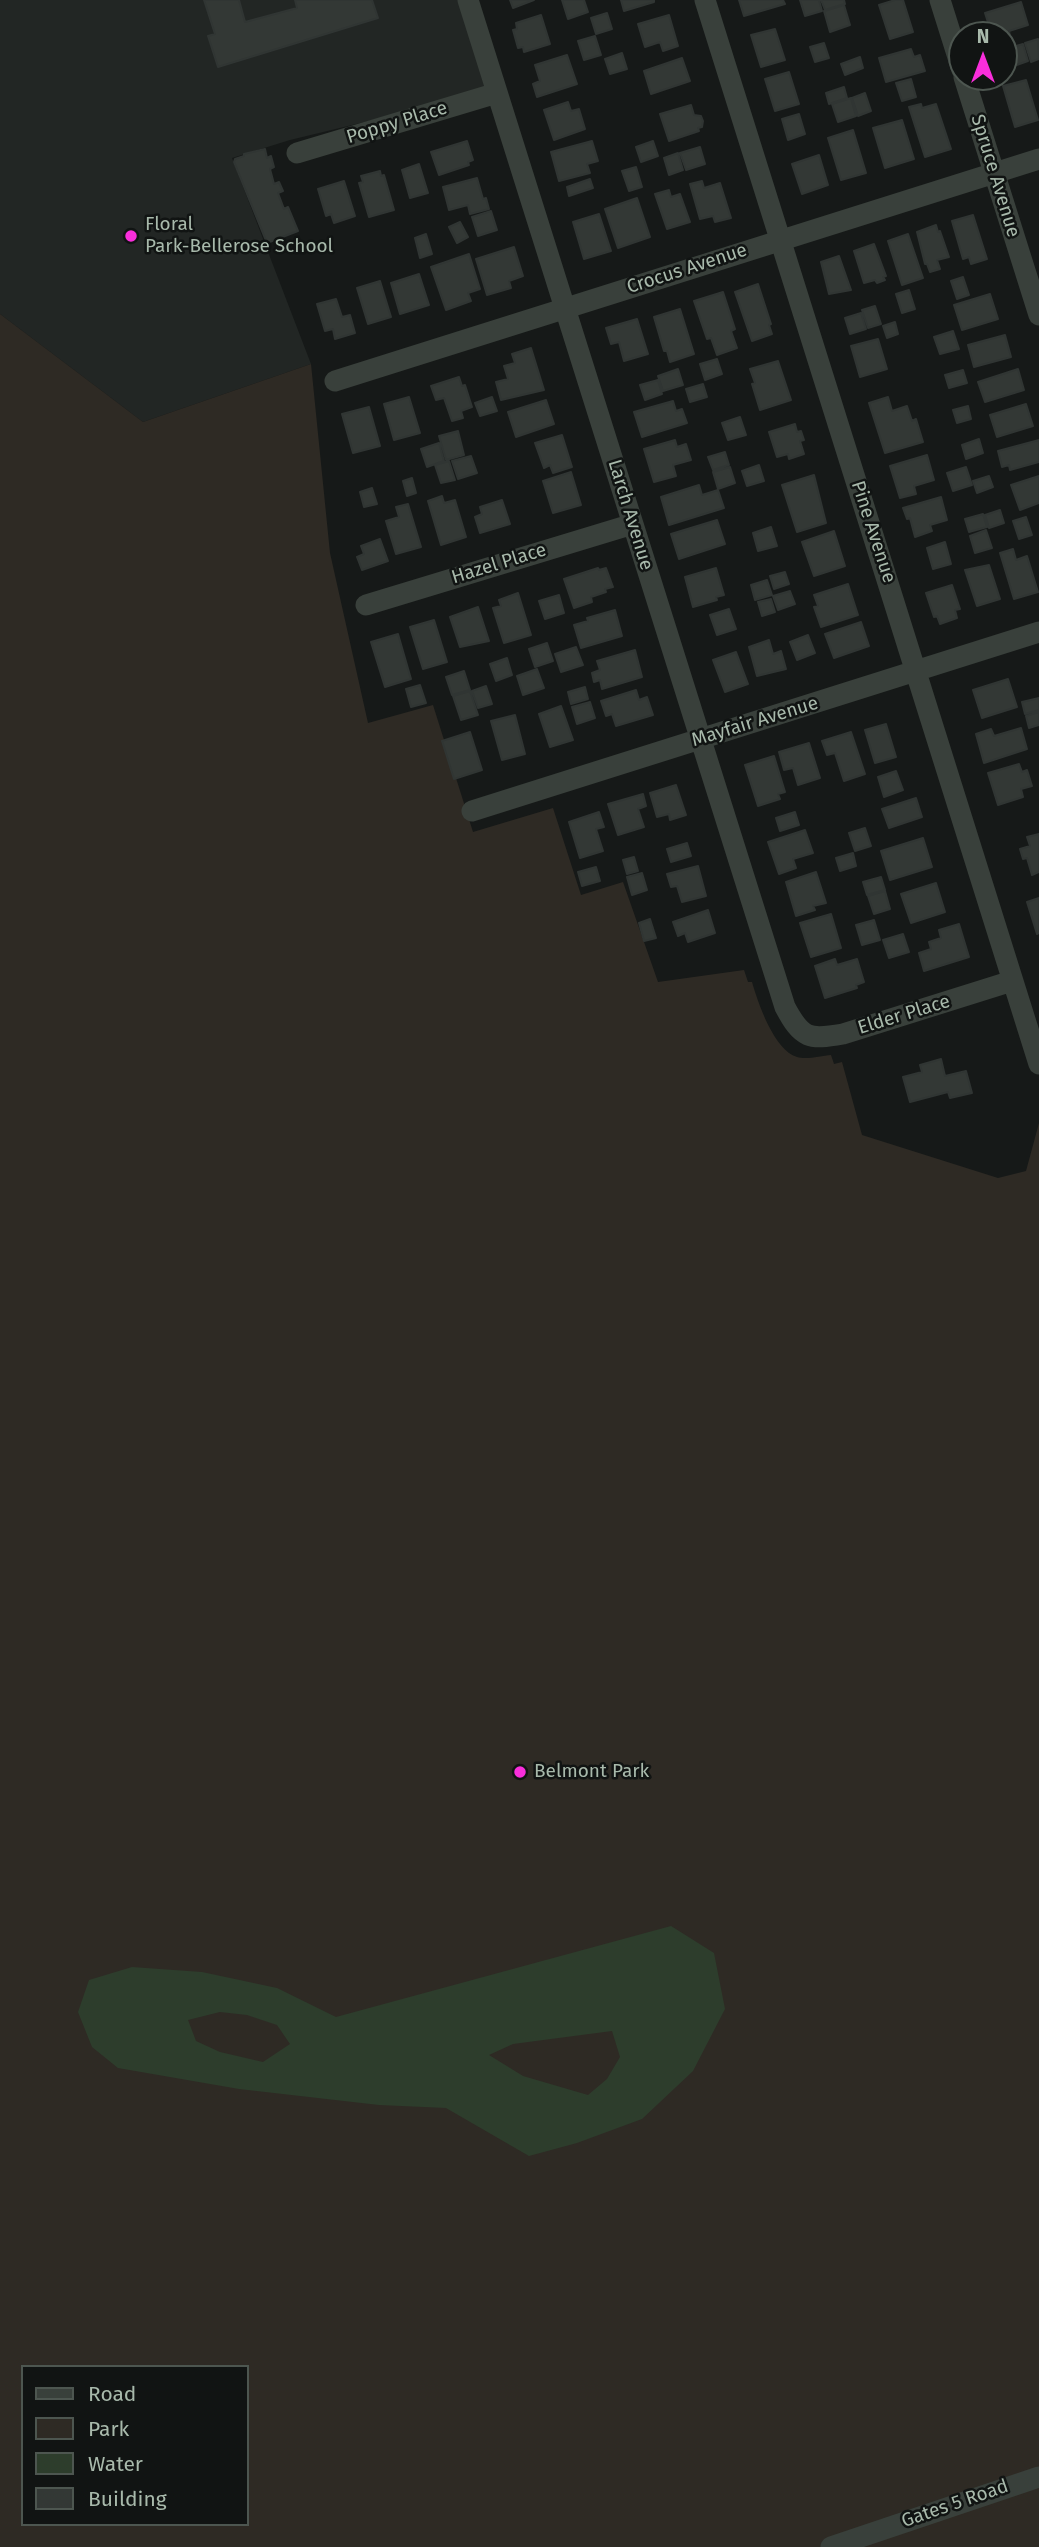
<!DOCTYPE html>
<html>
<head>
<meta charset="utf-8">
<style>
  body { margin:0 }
  #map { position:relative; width:1039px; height:2547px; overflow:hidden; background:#161918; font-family:"Fira Sans",sans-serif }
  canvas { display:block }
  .legend { position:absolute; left:21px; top:2365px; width:228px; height:161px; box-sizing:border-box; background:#111413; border:2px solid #4d5650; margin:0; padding:9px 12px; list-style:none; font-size:21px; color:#a8b9ab }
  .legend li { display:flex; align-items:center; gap:14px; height:35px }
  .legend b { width:35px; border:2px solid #4d5650 }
  .north { position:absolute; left:948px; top:21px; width:70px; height:70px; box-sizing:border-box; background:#111413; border:2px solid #4d5650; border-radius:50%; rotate:0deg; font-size:19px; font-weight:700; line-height:28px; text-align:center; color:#a8b9ab }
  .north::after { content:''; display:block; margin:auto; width:24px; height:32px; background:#f92edb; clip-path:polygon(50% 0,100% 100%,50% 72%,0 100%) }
</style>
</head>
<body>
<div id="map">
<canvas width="1039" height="2547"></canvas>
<ul class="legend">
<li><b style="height:9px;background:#39403b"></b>Road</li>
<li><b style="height:19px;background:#2e2a24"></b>Park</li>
<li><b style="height:19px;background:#2d3d2c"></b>Water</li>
<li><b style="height:19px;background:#333835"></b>Building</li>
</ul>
<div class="north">N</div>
</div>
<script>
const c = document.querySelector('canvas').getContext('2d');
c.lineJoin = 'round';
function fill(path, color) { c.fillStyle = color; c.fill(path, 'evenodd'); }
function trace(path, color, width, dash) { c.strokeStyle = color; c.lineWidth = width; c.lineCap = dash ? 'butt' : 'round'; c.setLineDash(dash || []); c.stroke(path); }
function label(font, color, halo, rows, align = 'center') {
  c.font = font + ' "Fira Sans",sans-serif'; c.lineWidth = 5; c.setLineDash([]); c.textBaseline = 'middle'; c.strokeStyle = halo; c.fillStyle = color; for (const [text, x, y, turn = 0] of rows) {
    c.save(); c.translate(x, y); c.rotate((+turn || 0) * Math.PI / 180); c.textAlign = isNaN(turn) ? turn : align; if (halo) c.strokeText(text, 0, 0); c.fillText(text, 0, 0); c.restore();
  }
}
const built = new Path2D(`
  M0 0H465L493 91 290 140 232 158 311 364 143 422 0 314Z`);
const green = new Path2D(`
  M0 314 143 422 311 364 330 553 368 723 433 705 473 832 553 808 581 895 623 882 658 982 744 970 748 982H752C758 1003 774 1050 797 1057 806 1060 821 1056 831 1055L834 1064 842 1062 862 1135 998 1178 1026 1171 1039 1123V2547H0ZM23 2367H247V2524H23Z`);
const water = new Path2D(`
  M671 1926 714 1953 725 2009 693 2071 642 2119 577 2143 529 2156 446 2108 379 2105 239 2089 118 2068 92 2047 78 2012 89 1980 132 1967 202 1972 277 1988 336 2017ZM220 2012 247 2015 277 2025 290 2044 263 2062 220 2052 196 2041 188 2020ZM612 2031 620 2057 607 2079 588 2095 523 2076 489 2055 513 2044Z`);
const building = new Path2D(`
  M204 0H239L245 22 297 8 295 0H372L378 18 218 67 208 36 215 34Z
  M510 0H534L513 8Z
  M562 0H584L588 12 568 19Z
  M621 0H654V2L624 11Z
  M739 0H783L785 4 744 16Z
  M800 0H819L822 11 805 16Z
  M821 0H844L845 4 825 10Z
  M895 0H903L913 32 890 39 879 5Z
  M1021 2 1028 25 1009 31 1010 36 1004 38V35H992L985 13Z
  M844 5 850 25 830 32 824 11Z
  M607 13 612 29 596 34 591 18Z
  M541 15 550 44 524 52 523 47 518 48 513 30 517 29 516 23Z
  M669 15 678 46 663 51 660 42 645 47 638 24Z
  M775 29 785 60 761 67 751 35Z
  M595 36 601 55 584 60 578 41Z
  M1038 39 1039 59 1031 62 1025 43Z
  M824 43 829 58 815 62 810 47Z
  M1023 44 1028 61 1011 67 1005 49Z
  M911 49 914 57 920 55 925 71 886 82 879 58Z
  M622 53 627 69 610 74 605 59Z
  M567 55 577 84 537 97 533 84 540 81 535 65Z
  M860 57 863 68 845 75 841 64Z
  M682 58 690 81 651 94 644 71Z
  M789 72 799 104 775 111 765 79Z
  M911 79 916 97 902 101 896 83Z
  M1026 80 1038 120 1015 127 1003 86Z
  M844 87 847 98 829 104 826 93Z
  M865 93 871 111 858 116 852 98Z
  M851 98 856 116 838 122 832 104Z
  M568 102 571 111 579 109 585 129 554 140 544 110Z
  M921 104 922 108 936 104 951 149 925 157 909 107Z
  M691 105 694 115 701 116 703 121 702 127 698 128 699 131 669 141 660 114Z
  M799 114 805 134 788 140 782 119Z
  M902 120 914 159 885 168 873 128Z
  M853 130 866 173 841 180 828 138Z
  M467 141 473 160 468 162 469 165 439 175 431 152Z
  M592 141 598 161 587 164 590 173 559 181 551 152Z
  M653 141 658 156 641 162 636 147Z
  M700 147 705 164 686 170 680 153Z
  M265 149 267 158 271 156 274 167 270 169 274 184 279 182 283 191 278 193 284 209 288 207 298 231 267 243 234 162 235 159 244 156V154Z
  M678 153 683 170 669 175 664 158Z
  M819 155 828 185 802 194 792 164Z
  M419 164 428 193 410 198 402 170Z
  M636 167 642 187 629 191 622 171Z
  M380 171 381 176 384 175 394 210 369 217 359 183 363 182 361 176Z
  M477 178 483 199 486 198 489 209 470 214 468 205 449 210 443 187Z
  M590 179 593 188 569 196 567 187Z
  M344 181 355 216 334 223 331 214 326 216 318 189Z
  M702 181 704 188 720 183 731 218 715 222 713 216 700 219 690 184Z
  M669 190 671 197 680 194 690 222 667 229 655 194Z
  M637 198 650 237 618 248 605 209Z
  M491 211 497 230 478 236 472 217Z
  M599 214 611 251 584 259 573 222Z
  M973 215 987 259 971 264 969 257 963 259 952 221Z
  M460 222 468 237 457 243 449 227Z
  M936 225 938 232 940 231 949 257 937 260 940 269 930 272 927 264H925L917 232Z
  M426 234 432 254 420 258 415 238Z
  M908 234 923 278 902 285 888 241Z
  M874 244 886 276 883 277 885 280 877 283 875 280 864 283 854 251Z
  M514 247 523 276 509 281 511 288 487 295 476 259Z
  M469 254 480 289 468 293 471 301 446 310 431 267Z
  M839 256 851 290 829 294 821 262Z
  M419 274 429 305 400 314 391 283Z
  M963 277 969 295 957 299 951 281Z
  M380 281 391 317 368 324 357 288Z
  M758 284 771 324 769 325 772 334 752 341 735 292Z
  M909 290 915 309 902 313 896 294Z
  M723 292 735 329 731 331 737 348 717 355 711 338 707 339 694 301Z
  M990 294 998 319 962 330 954 305Z
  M336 299 342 317 350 315 355 333 335 339 333 329 325 331 317 304Z
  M875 306 881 324 868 328 862 310Z
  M680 309 694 354 670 362 667 351H664L654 317Z
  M861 313 866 329 850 334 845 318Z
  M637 319 648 354 624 361 619 342 611 344 606 328Z
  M895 322 898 334 887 338 883 326Z
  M953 331 959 349 940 354 934 337Z
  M1005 335 1011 357 974 367 968 345Z
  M878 339 887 369 860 377 851 346Z
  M531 348 544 390 501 400 496 382 508 379 504 366 515 363 512 354Z
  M717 359 722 374 705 380 700 364Z
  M778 361 791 400 760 410 752 384 755 383 750 369Z
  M678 369 683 385 663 391 658 376Z
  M1018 369 1024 390 985 402 978 382Z
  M963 370 967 383 949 388 945 375Z
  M459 377 462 386 465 385 472 407 461 411 463 418 452 421 444 398 436 400 431 386Z
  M658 380 662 394 645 400 640 385Z
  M703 384 707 397 690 402 686 389Z
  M409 397 420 433 394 440 384 404Z
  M492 397 497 411 480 416 475 403Z
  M888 397 892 411 907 406 912 421 916 419 923 442 885 453 869 403Z
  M546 400 554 424 516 437 508 412Z
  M673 401 676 411 682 409 687 423 642 437 634 412Z
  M1026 404 1033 426 997 437 990 415Z
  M968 406 971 419 957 423 953 410Z
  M369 407 380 446 353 453 342 414Z
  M740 417 746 435 728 440 722 423Z
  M795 424 797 432 801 431 804 440 800 441 804 454 789 459 788 454 777 457 769 432Z
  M458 431 464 455 446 460 439 436Z
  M562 435 572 467 553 473 550 465 544 468 535 443Z
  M979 439 983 453 966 459 962 445Z
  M675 440 677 447 686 444 691 460 673 465 676 476 654 482 644 449Z
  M1039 440V462L1010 470 1009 465 1002 467 998 451Z
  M439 443 444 461 427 467 421 449Z
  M725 452 729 465 713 470 708 457Z
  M927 455 934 480 914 486 916 494 900 498 890 466Z
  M471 456 477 473 458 479 452 461Z
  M449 461 455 480 441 483 435 465Z
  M759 465 764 481 747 486 742 471Z
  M730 467 735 483 718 489 713 472Z
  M966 467 972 485 953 491 947 473Z
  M571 472 581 505 553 513 543 481Z
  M814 475 826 523 797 532 782 485Z
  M989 476 993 487 977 493 973 481Z
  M1039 476V503L1020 510 1011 485Z
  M412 478 416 493 407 496 403 481Z
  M699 485 702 495 718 490 724 508 669 525 661 497Z
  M372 488 377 504 364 507 360 492Z
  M442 496 444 503 455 500 466 537 441 545 428 501Z
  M941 497 947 520 930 525 932 531 915 537 910 518 907 519 903 508Z
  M502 500 510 524 480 533 475 517 482 514 480 507Z
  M408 504 421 547 396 554 386 521 399 517 396 507Z
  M1000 510 1004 523 989 528 985 515Z
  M983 514 987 527 969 532 965 519Z
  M1026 517 1032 535 1019 539 1013 521Z
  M717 520 725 544 679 559 671 534Z
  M771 527 777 546 758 551 753 533Z
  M986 530 992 548 975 553 970 536Z
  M834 531 845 566 814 576 802 542Z
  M380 539 388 561 362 570 357 557 364 554 361 546Z
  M945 542 951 564 933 569 927 548Z
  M1013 549 1016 560 1027 556 1038 592 1014 599 1000 553Z
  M989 565 1000 599 977 606 965 570Z
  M598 568 599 570 606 568 613 587 605 589 606 592 591 597 592 602 574 608 564 579Z
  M716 568 724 595 716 597 717 600 693 607 685 577Z
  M785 572 789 584 774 589 770 576Z
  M767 580 772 595 755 600 751 585Z
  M848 584 858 615 821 627 814 607 818 606 814 595Z
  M952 585 960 609 955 610 957 618 940 624 937 616 934 617 926 593Z
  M790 591 795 604 778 610 773 596Z
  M518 593 531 635 504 643 493 608 501 606 499 600Z
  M559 595 564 613 545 619 539 601Z
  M771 599 775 612 762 616 758 602Z
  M478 607 489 641 460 647 450 617Z
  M729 609 736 629 717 635 710 615Z
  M615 610 622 636 581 648 574 625 588 621 587 618Z
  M434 620 447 662 423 669 410 627Z
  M861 622 869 646 834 658 825 634Z
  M398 634 411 679 385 687 371 642Z
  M808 635 815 653 797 660 790 642Z
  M769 640 773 654 781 651 786 669 757 676 749 647Z
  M547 643 553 661 535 667 529 649Z
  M576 647 583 665 561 672 555 654Z
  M635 650 642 677 602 689 600 680 594 682 592 673 600 670 597 661Z
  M736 652 748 684 725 692 713 660Z
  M507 658 512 675 496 681 490 664Z
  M537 669 544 688 523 695 517 676Z
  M464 671 470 690 452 695 446 677Z
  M1008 679 1017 707 982 718 973 690Z
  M420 685 426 703 411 707 406 689Z
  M486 686 492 704 478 708 472 691Z
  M585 687 588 699 571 704 568 692Z
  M636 690 639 700 647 697 653 715 616 726 612 714 606 716 601 701Z
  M470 691 478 715 461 720 453 696Z
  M1039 698V710L1025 714 1022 702Z
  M590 702 595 718 577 724 572 707Z
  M561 706 573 740 550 747 539 714Z
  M1039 712V725L1029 728 1026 716Z
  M515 715 525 754 502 760 491 721Z
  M886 724 896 757 875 763 865 730Z
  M1021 728 1027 749 984 763 976 734 991 729 994 736Z
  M470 732 482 770 454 779 442 741Z
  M851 732 865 774 844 781 835 753 827 755 822 741Z
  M809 743 820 778 798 785 793 768 784 770 779 752Z
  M774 756 785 792 778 794 780 799 758 806 745 765Z
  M1019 764 1022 772 1027 770 1032 786 1021 789 1023 797 998 805 988 773Z
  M896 771 903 790 884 797 878 777Z
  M676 785 686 815 670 820 669 814 657 817 650 793Z
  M643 794 646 806 638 809 644 827 618 835 608 804Z
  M916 798 922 817 889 828 882 809Z
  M599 812 604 827 596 829 603 851 580 858 569 822Z
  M795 812 799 825 780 831 776 818Z
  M865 828 871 846 855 851 849 833Z
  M805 830 813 853 793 859 796 868 779 874 768 842Z
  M1039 834V872L1032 875 1027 858 1023 859 1020 849 1030 846 1027 837Z
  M923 838 932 867 890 880 881 851Z
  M687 843 691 856 671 862 667 849Z
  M853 853 856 866 840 871 836 858Z
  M634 857 638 871 627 874 623 860Z
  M698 866 706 896 682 902 677 886 671 887 667 874Z
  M596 867 600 881 582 886 578 872Z
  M816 872 826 903 813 906 815 910 796 916 786 882Z
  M642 873 647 890 632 895 627 877Z
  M881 877 885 890 867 895 863 882Z
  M936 883 945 912 911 923 901 894Z
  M885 891 890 909 874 914 868 896Z
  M1039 898V933L1037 934 1027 902Z
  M708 910 715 933 688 942 685 933 678 936 673 922Z
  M831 914 841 948 811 957 800 923Z
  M650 919 656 938 644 941 639 923Z
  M874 920 880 940 862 945 856 925Z
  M959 924 969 957 924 971 919 953 931 949 929 942 941 938 939 930Z
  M903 934 909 952 889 958 883 940Z
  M835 959 837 965 857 959 864 982 856 985 857 988 825 998 815 966Z
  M941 1059 945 1076 966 1071 972 1093 950 1098 948 1092 910 1102 903 1077 922 1072 920 1065Z`);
const street = new Path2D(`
  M468 0 785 1007C802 1039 809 1040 843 1034L1012 981
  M705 0 1039 1064
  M940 0 962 70
  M964 77 1039 315
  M297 153 497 93
  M335 381 1039 159
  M366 605 633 524
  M472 811 1039 632
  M831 2547 1039 2477`);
const markers = [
  [131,236,7,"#f92edb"],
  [520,1772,7,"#f92edb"]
];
const streetNames = [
  ["Poppy Place",397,123,-17],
  ["Spruce Avenue",995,176,73],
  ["Crocus Avenue",687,269,-18],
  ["Larch Avenue",630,515,73],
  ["Pine Avenue",873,532,72],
  ["Hazel Place",499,564,-17],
  ["Mayfair Avenue",755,722,-17],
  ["Elder Place",904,1015,-17],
  ["Gates 5 Road",955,2504,-19]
];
const poiNames = [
  ["Floral",145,225],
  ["Park-Bellerose School",145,247],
  ["Belmont Park",534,1772]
];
fill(built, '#222624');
fill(green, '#2e2a24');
fill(water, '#2d3d2c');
fill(building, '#333835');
trace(building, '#303533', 2);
trace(street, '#39403b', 21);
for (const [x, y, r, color] of markers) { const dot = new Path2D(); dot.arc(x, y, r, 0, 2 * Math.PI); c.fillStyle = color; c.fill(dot); trace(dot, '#111413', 2.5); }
label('19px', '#a8b9ab', '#111413', streetNames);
label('19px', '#a8b9ab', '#111413', poiNames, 'left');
</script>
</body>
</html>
